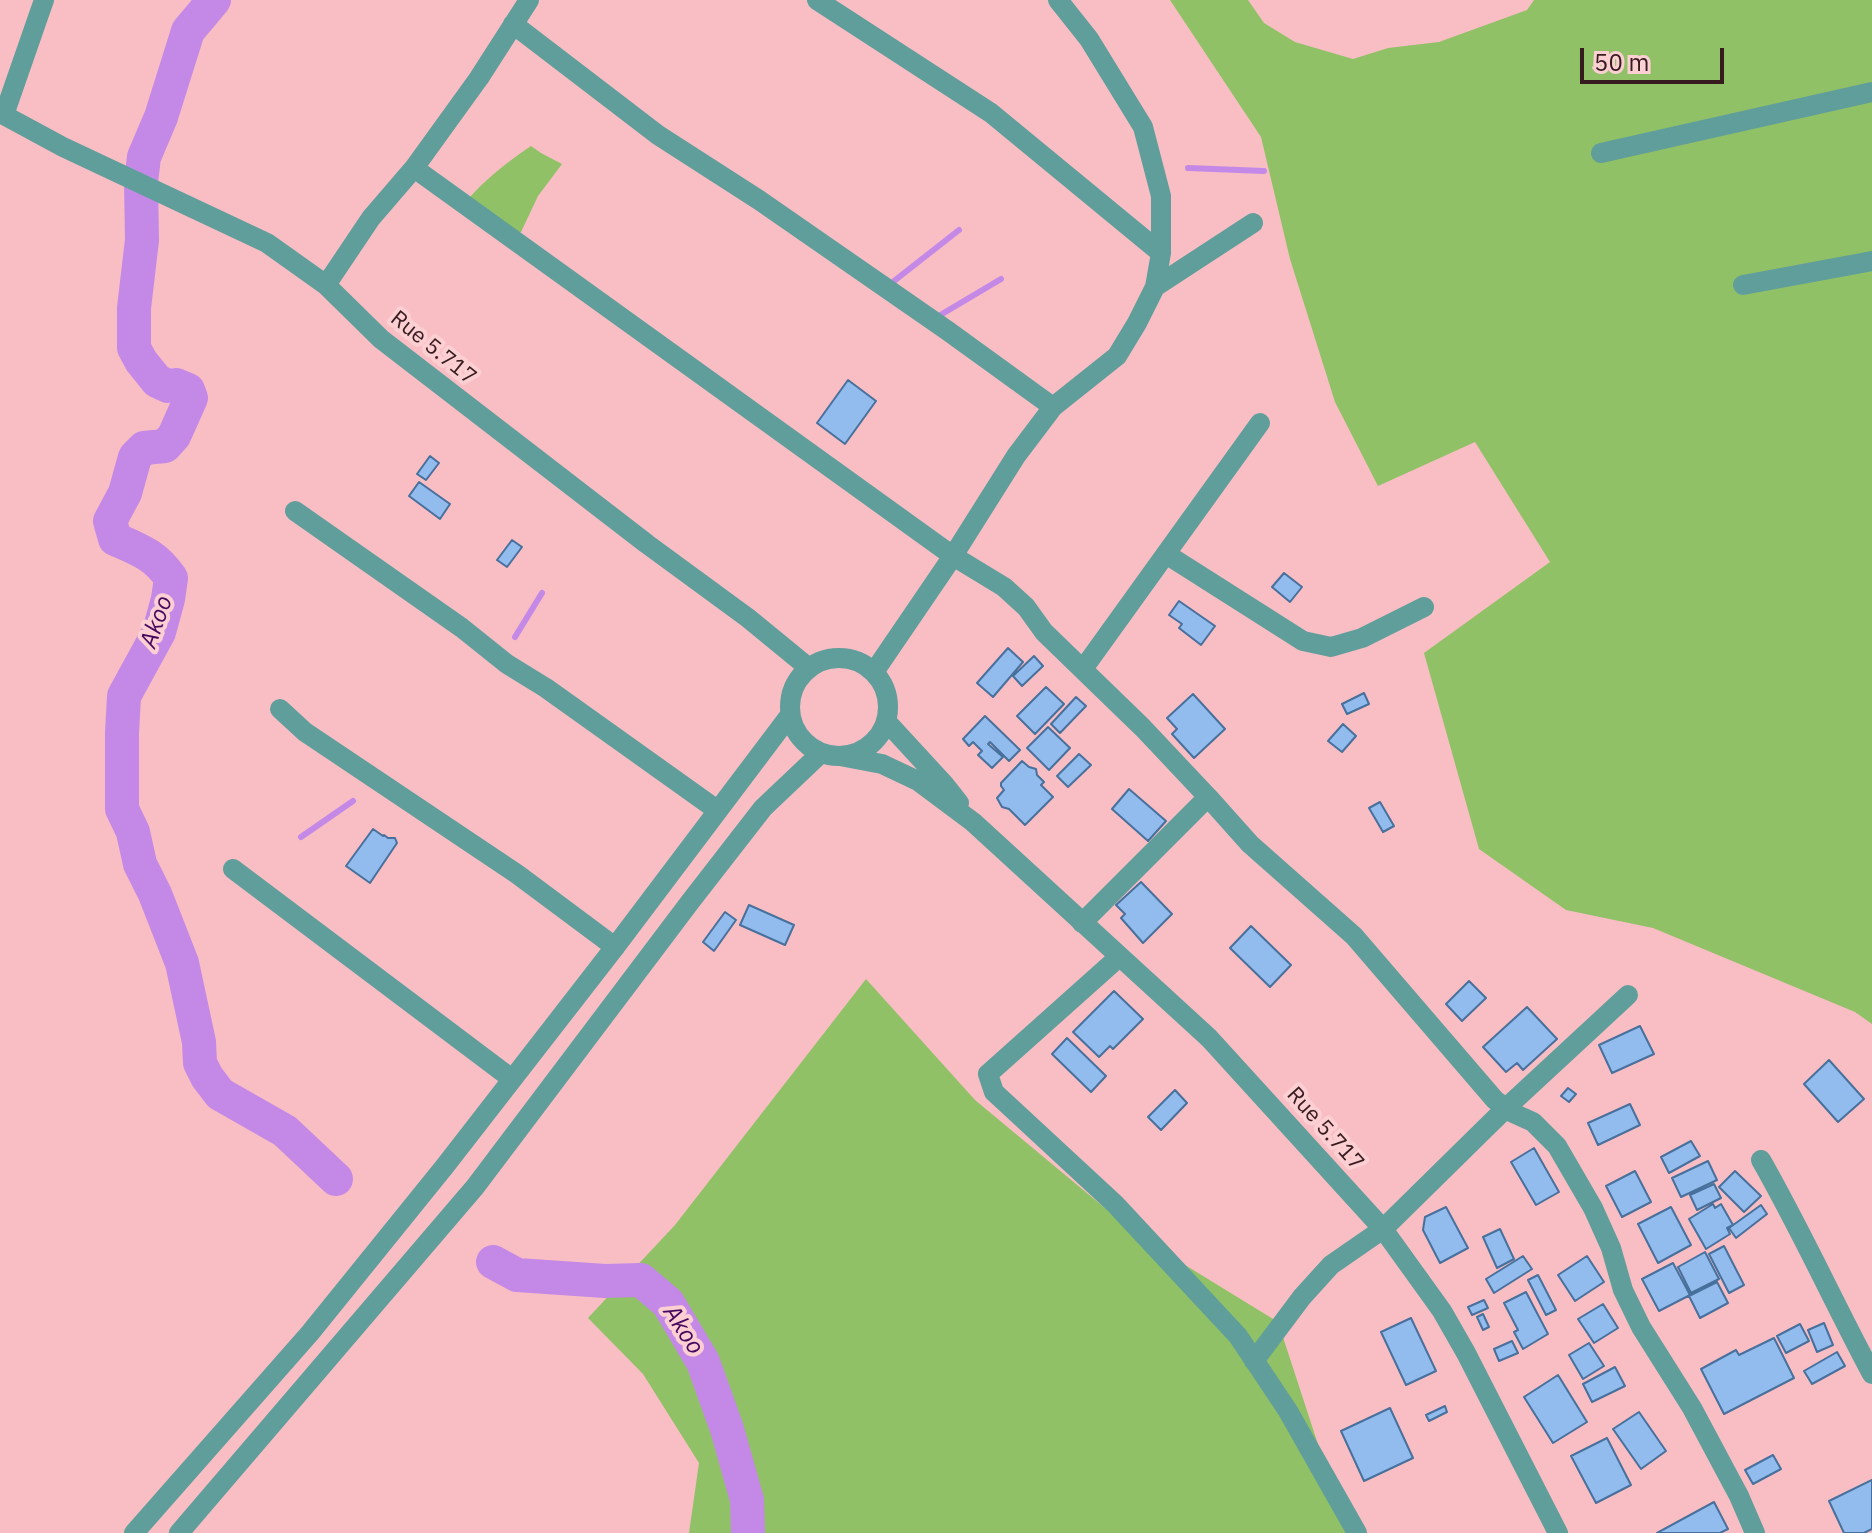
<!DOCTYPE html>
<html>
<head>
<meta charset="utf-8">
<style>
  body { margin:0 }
  #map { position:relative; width:1872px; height:1533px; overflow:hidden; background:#f8bec3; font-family:"IBM Plex Sans",sans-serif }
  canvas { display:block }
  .scale { position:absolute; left:1580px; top:48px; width:144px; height:36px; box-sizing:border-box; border:4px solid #361b1f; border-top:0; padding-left:10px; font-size:24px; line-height:28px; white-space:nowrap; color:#361b1f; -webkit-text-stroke:6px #fccfd3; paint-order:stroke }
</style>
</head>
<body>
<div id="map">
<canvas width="1872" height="1533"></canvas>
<div class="scale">50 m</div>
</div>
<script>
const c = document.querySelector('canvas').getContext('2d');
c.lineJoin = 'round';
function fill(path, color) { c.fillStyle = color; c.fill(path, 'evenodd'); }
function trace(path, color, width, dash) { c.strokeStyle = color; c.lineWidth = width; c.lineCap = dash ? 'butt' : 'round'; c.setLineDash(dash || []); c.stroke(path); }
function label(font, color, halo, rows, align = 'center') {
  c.font = font + ' "IBM Plex Sans",sans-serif'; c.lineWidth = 8; c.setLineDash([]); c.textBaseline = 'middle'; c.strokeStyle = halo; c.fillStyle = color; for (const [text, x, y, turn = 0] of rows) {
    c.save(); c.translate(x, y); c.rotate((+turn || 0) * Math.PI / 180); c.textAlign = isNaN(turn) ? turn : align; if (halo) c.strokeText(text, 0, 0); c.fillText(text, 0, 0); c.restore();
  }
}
const green = new Path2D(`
  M1170 0H1248L1264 23 1295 42 1353 59 1388 48 1439 42 1527 10 1534 0H1872V1024L1855 1012 1653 928 1566 910 1479 849 1424 653 1550 562 1475 442 1378 486 1335 402 1290 259 1261 137Z
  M531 146 541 153 562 164 538 196 521 232 512 233 465 203C485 179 506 163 531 146Z
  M866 979 975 1100 1141 1238 1278 1322 1347 1533H689L699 1463 643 1374 588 1318 675 1225Z`);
const stream = new Path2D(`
  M1188 168 1264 171
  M894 281 959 230
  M937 317 1001 279
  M515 637 542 593
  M301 837 353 801`);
const river = new Path2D(`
  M214 0 188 31 161 117 144 157 141 182 142 240 134 308V348L141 361 157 381 168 386 176 385 188 390 191 398 174 436 165 446 144 448 135 457 125 493 110 521 115 539C140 550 155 555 171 578L168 599 159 632 124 696 122 733V809L133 832 140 864 155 894 182 963 199 1042 200 1063 207 1077 220 1094 285 1131 336 1179
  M493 1262 517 1275 605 1281 641 1280 668 1303 703 1362 727 1429 747 1500 748 1533`);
const building = new Path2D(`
  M848 380 876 401 845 444 817 423Z
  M430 456 439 463 426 480 417 474Z
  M419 482 450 504 440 519 409 496Z
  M512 540 522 547 507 567 497 560Z
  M1284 573 1302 587 1290 602 1272 587Z
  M1179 601 1215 626 1201 645 1179 628 1182 624 1169 615Z
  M1008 648 1023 662 993 697 977 683Z
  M1034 656 1043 666 1022 686 1013 676Z
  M1046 687 1064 704 1035 734 1017 716Z
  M1364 693 1369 704 1347 714 1342 704Z
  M1193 694 1225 729 1194 758 1172 734 1177 729 1167 718Z
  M1076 697 1086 706 1060 733 1051 724Z
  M985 716 1020 750 1009 761 990 742 988 744 1003 757 992 768 978 755 982 751 973 742 969 746 963 739Z
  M1343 724 1356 736 1342 752 1328 741Z
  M1048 727 1070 748 1049 770 1027 748Z
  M1079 754 1091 765 1068 787 1057 776Z
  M1022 761 1029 767 1036 769 1037 775 1044 782 1041 785 1053 797 1025 825 1009 809 1002 807 997 798 1004 790 1001 786V783Z
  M1129 789 1166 821 1148 841 1112 809Z
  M1380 802 1394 826 1383 832 1369 808Z
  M373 829 383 836 384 835 388 838H395L397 843 370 883 346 866Z
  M1141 882 1172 914 1143 943 1121 918 1125 914 1116 905Z
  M749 905 794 925 785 945 740 925Z
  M725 912 736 920 714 951 703 942Z
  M1251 926 1291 965 1270 987 1230 948Z
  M1469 981 1486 998 1462 1021 1446 1004Z
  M1114 991 1143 1019 1113 1049 1110 1046 1099 1057 1073 1032Z
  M1527 1007 1557 1039 1523 1070 1517 1063 1506 1072 1483 1047Z
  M1640 1026 1654 1054 1612 1073 1599 1045Z
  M1067 1038 1106 1076 1091 1092 1052 1054Z
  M1829 1060 1864 1099 1838 1122 1804 1084Z
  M1568 1088 1576 1094 1569 1102 1561 1096Z
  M1175 1090 1187 1103 1161 1130 1148 1117Z
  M1630 1104 1640 1125 1598 1145 1588 1123Z
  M1691 1141 1700 1156 1669 1173 1661 1157Z
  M1534 1148 1559 1192 1536 1205 1511 1162Z
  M1708 1161 1717 1180 1681 1197 1672 1178Z
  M1635 1171 1651 1202 1622 1217 1606 1186Z
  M1735 1171 1761 1196 1744 1212 1719 1187Z
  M1714 1184 1721 1198 1697 1210 1690 1195Z
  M1713 1204 1715 1208 1721 1204 1733 1225 1727 1228 1730 1234 1706 1249 1689 1219Z
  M1761 1205 1767 1214 1736 1238 1729 1228Z
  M1446 1207 1468 1248 1440 1263 1423 1230 1425 1217Z
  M1671 1207 1691 1245 1658 1263 1638 1224Z
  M1500 1229 1514 1259 1497 1268 1483 1237Z
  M1724 1246 1744 1285 1729 1293 1709 1254Z
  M1705 1252 1719 1279 1691 1293 1678 1267Z
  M1523 1256 1532 1269 1494 1293 1486 1279Z
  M1587 1256 1604 1282 1575 1301 1558 1275Z
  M1673 1263 1690 1295 1659 1311 1642 1279Z
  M1538 1275 1556 1310 1546 1315 1528 1280Z
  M1717 1282 1728 1303 1700 1318 1689 1296Z
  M1526 1292 1548 1334 1523 1349 1514 1332 1518 1330 1504 1303Z
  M1484 1300 1488 1308 1472 1315 1468 1307Z
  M1603 1304 1618 1328 1594 1343 1578 1319Z
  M1483 1314 1489 1327 1483 1330 1477 1317Z
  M1411 1318 1436 1371 1406 1385 1381 1332Z
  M1824 1323 1833 1345 1817 1352 1808 1330Z
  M1800 1324 1809 1341 1786 1353 1777 1336Z
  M1774 1338 1794 1378 1724 1414 1701 1369 1736 1350 1739 1355Z
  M1512 1341 1518 1353 1499 1361 1494 1349Z
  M1589 1343 1604 1366 1583 1379 1569 1355Z
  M1837 1352 1845 1366 1812 1384 1804 1371Z
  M1615 1367 1625 1386 1592 1402 1583 1384Z
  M1558 1375 1587 1422 1553 1443 1524 1397Z
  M1445 1406 1447 1412 1429 1421 1426 1415Z
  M1390 1408 1413 1458 1364 1481 1341 1431Z
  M1639 1412 1666 1451 1641 1469 1613 1429Z
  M1607 1438 1631 1485 1596 1503 1571 1456Z
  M1773 1455 1781 1469 1753 1484 1745 1470Z
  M1872 1480V1529L1864 1533H1844L1829 1501Z
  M1714 1502 1728 1529 1720 1533H1657Z`);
const minor = new Path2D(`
  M817 0 991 113 1161 253
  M513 24 658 135 759 200 948 331 1053 407
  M0 113 63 147 267 243 326 285 381 339 647 544 748 618 809 668
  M4 115 44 0
  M1601 153 1872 92
  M414 168 953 556 1004 587 1026 607 1044 632 1143 728 1208 797 1250 844 1354 936 1495 1100 1513 1113 1533 1122 1557 1146 1593 1208 1611 1248 1623 1290 1641 1327 1692 1408 1739 1496 1755 1533
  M326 285 371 218 414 168 479 78 529 0
  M1743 285 1872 261
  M1155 287 1253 223
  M295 511 462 628 507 664 546 688 717 810
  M1166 554 1303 641 1331 647 1362 638 1424 607
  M1083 669 1260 423
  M874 672 953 556 1016 456 1053 407 1117 356 1137 323 1155 287 1161 253V196L1143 127 1089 39 1058 0
  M280 709 305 732 517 874 615 947
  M233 869 512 1079
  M1082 923 1208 797
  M1119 957 988 1074 994 1092 1115 1204 1238 1336 1288 1411 1357 1533
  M1761 1160C1801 1230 1834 1303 1872 1374
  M1254 1361 1302 1297 1331 1265 1383 1229 1506 1108 1628 995`);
const tertiary = new Path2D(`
  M790 707a49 49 0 1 1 98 0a49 49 0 1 1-98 0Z
  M886 721 944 784 959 803
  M840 756 882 764 918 781 973 822 1209 1038 1383 1229 1442 1311 1466 1353 1558 1533
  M134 1533 310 1333 445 1166 615 947 790 715
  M179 1533 475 1187 690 902 763 808 821 753`);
const streetNames = [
  ["Rue 5.717",433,348,39],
  ["Rue 5.717",1325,1129,48]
];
const waterNames = [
  ["Akoo",157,622,-71],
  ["Akoo",683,1330,57]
];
fill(green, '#90c167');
trace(stream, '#c489e6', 6);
trace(river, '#c489e6', 34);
fill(building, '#92bced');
trace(building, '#48709c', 2);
trace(minor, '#609e9b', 20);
trace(tertiary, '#609e9b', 20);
label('22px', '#361b1f', '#fccfd3', streetNames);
label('italic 24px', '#44085e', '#fccfd3', waterNames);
</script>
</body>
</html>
